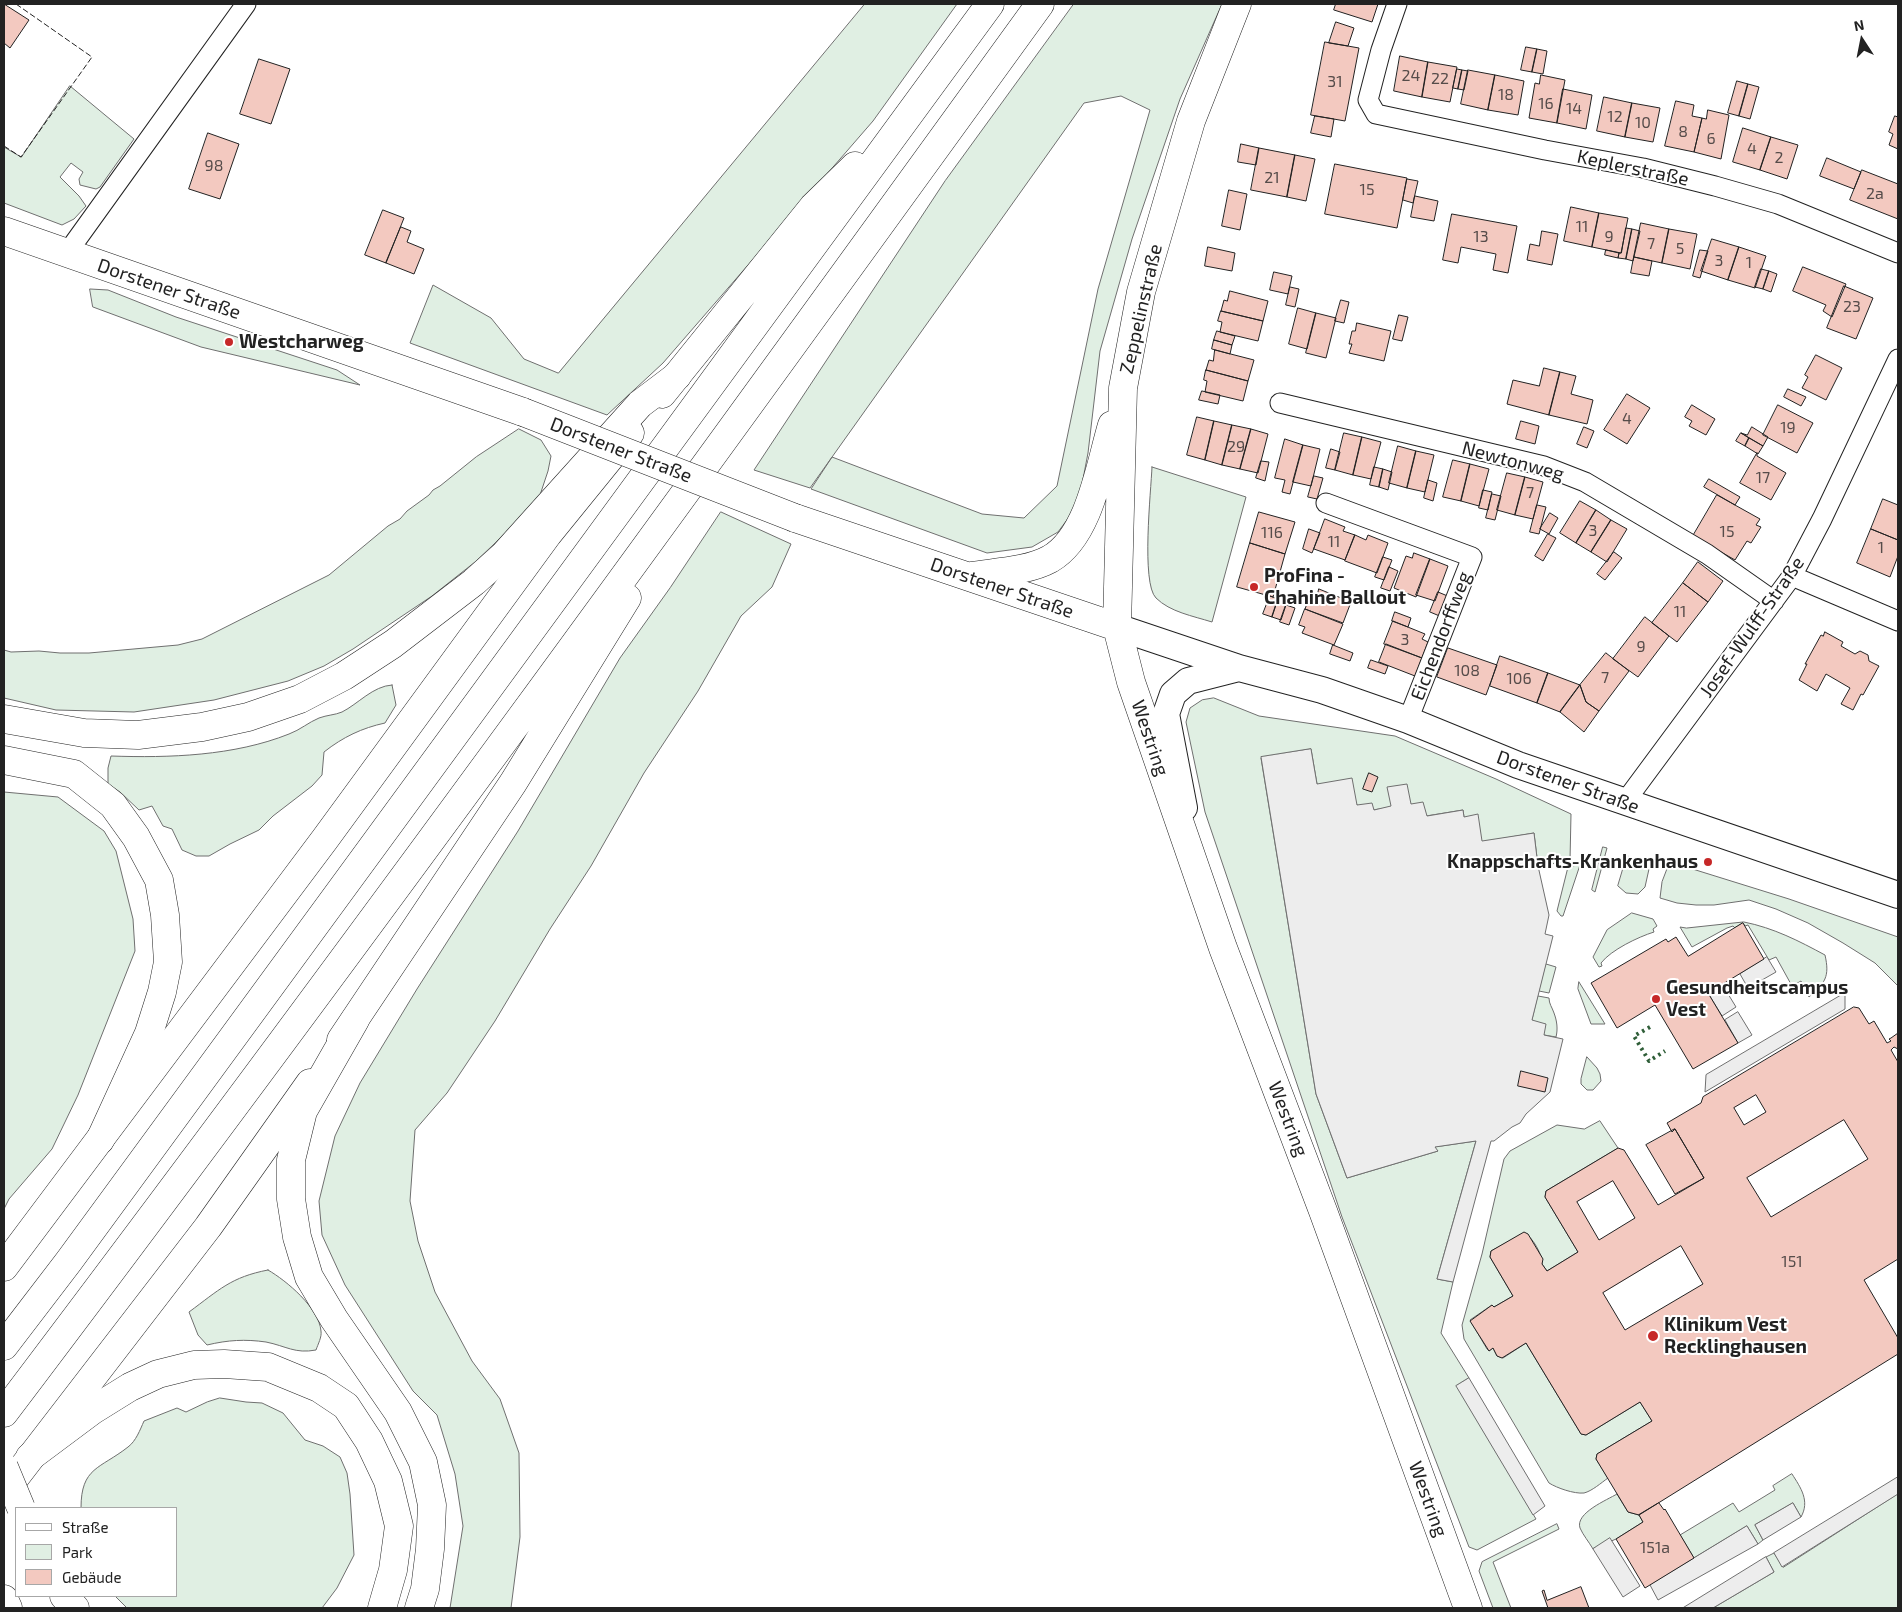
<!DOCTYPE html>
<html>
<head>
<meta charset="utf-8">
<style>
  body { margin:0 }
  #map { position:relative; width:1902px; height:1612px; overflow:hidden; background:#fff; font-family:"Exo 2",sans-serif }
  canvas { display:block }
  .frame { position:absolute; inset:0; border:5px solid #222; pointer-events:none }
  .legend { position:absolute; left:15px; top:1507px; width:162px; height:90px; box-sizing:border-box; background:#fff; border:1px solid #a7a7a7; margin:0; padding:6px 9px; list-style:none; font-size:15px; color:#222 }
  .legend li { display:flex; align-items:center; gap:10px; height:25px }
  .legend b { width:25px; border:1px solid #a7a7a7 }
  .north { position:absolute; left:1837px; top:15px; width:50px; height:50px; -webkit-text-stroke:4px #fff; paint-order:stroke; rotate:349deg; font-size:14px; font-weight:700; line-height:20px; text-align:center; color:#222 }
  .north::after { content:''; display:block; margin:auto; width:18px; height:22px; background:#222; clip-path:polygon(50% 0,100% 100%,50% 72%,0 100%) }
</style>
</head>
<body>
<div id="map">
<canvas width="1902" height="1612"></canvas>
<div class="frame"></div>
<ul class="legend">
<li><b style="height:6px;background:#fff"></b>Straße</li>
<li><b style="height:14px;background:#e0efe3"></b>Park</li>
<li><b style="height:14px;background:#f3c9c0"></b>Gebäude</li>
</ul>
<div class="north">N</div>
</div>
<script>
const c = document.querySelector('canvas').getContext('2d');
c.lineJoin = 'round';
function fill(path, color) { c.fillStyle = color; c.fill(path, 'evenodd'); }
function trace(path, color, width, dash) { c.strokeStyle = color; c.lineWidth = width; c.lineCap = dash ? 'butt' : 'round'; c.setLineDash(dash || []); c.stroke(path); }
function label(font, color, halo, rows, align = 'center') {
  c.font = font + ' "Exo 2",sans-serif'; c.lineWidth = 4; c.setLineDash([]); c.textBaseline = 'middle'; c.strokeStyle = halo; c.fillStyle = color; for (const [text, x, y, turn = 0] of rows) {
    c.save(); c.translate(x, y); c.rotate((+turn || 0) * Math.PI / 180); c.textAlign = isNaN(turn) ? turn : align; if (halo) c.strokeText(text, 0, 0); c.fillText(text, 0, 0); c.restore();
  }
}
const green = new Path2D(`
  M865 4H957L873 121 663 363 607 415 410 343 433 285 491 318 524 359 558 373Z
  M1074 4H1222L1180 99 1132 239 1100 351 1088 453 1078 505 1058 532 1032 547 987 553 811 489 832 457 982 514 1024 518 1057 486 1098 289 1150 110 1121 96 1084 103 810 488 754 470 945 181Z
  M70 86 134 139 100 187 96 189 80 185 79 179 83 172 71 163 60 177 79 196 86 206 74 219 62 225 4 203V147L21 157Z
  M90 289 108 290 176 317 337 370 360 385 201 347 93 307Z
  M519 429 541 440 551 456 548 471 540 495 526 514 475 562 432 596 353 649 324 666 288 681 214 700 134 712 56 710 4 698V650L11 652 39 651 60 653H89L178 645 202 639 329 575 388 526 400 519 407 511 429 495 433 490 440 486 476 457Z
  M1152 467 1246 497 1212 622C1193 616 1170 612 1156 598 1141 583 1151 491 1152 467Z
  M721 512 791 544 772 587 741 616 698 691 644 773 591 866 550 929 495 1021 447 1093 415 1130 410 1201 418 1241 435 1292 472 1361 500 1399 519 1453 520 1537 511 1608H450L463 1526 455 1474 437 1415 413 1391 345 1285 322 1235 319 1201 335 1136 360 1083 417 989 518 831 620 658 670 588Z
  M392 685 396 705 385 723C362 728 343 737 324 752L322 775 312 786 273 816 259 830 230 844 209 856H196L182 850 172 829 163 826 152 806 139 810 120 792 108 784V768L111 756C169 758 234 756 289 734 300 730 309 722 319 718 327 715 335 715 342 712 358 704 373 686 392 685Z
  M1214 698 1259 716 1395 736 1496 779 1571 814 1570 861 1538 866 1534 833 1482 842 1464 817 1463 810 1426 816 1411 804 1373 810 1357 805 1317 784 1311 749 1261 758 1316 1094 1347 1178 1438 1151 1434 1147 1476 1141 1437 1279 1453 1282 1441 1333 1469 1378 1457 1386 1536 1519 1477 1550 1469 1547 1342 1217 1205 812 1186 722 1190 708 1202 700Z
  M4 792 58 797 104 831 116 851 133 919 135 951 78 1095 52 1149 9 1199 4 1209Z
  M1603 847 1607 848 1595 892 1592 890Z
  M1627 856 1644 861 1649 869 1645 887 1638 894 1626 893 1618 886Z
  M1670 862 1789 899 1898 937V986L1875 963 1843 943 1808 923 1776 909 1749 900 1714 905H1696L1677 903 1660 898 1662 882Z
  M1580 865 1563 916H1561L1557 911 1568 867Z
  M1632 913 1653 919 1657 926 1653 929 1654 932C1638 937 1611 950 1601 963L1602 966 1599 967 1593 957 1607 930Z
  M1744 922C1774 928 1799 941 1825 955 1830 977 1825 983 1809 997L1801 981 1792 986 1776 957 1769 960 1748 925 1745 926 1743 923 1735 928 1733 926 1727 928 1692 947 1680 927 1686 928Z
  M1546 964 1556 967 1549 993 1539 991Z
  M1579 982 1605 1024H1591L1578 989Z
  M1538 996 1549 998C1549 1004 1552 1007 1554 1013 1557 1021 1558 1029 1556 1037L1544 1035 1532 1021Z
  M1587 1057 1597 1068 1600 1074 1601 1081 1593 1090H1587L1581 1084V1079Z
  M1600 1121 1618 1148 1546 1191 1545 1197 1578 1252 1547 1271 1542 1264C1543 1255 1532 1236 1524 1233L1491 1251 1490 1257 1513 1296 1494 1307 1492 1305 1470 1320 1487 1349 1489 1351 1493 1348 1497 1356 1503 1358 1526 1343 1581 1434 1586 1435 1640 1402 1652 1421 1597 1454 1596 1459 1608 1478C1601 1483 1592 1491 1584 1493 1574 1494 1557 1488 1549 1483L1464 1339 1462 1325 1482 1254 1504 1159 1510 1151 1557 1125 1584 1129Z
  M268 1270C287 1281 319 1308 321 1331 322 1337 318 1344 316 1350 295 1354 286 1346 266 1342 245 1339 228 1340 207 1345L198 1335 189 1312C219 1290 231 1277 268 1270Z
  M220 1398 246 1402 262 1403 283 1413 305 1440 323 1446 340 1457 347 1473 350 1494 354 1555 337 1588 322 1608H127L115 1596H176V1508H81C81 1467 100 1469 128 1447 136 1441 140 1430 144 1421L177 1408 186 1412 207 1402Z
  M1792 1474C1801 1488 1810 1501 1801 1517L1793 1503 1755 1525 1763 1540 1758 1544 1747 1526 1694 1558 1680 1535 1733 1503 1739 1512 1775 1490 1773 1486Z
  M1617 1494 1628 1512 1639 1515 1643 1522 1616 1539 1593 1549C1589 1542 1583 1535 1580 1528 1575 1513 1607 1500 1617 1494Z
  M1898 1494V1608H1713L1774 1572 1766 1557 1774 1553 1783 1567Z
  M1557 1524 1559 1529 1493 1562 1511 1608H1493L1479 1571 1482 1562Z`);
const parking = new Path2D(`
  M1311 749 1317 784 1352 778 1357 805 1372 803 1374 810 1391 806 1387 787 1407 784 1411 804 1423 802 1427 816 1463 810 1464 817 1478 814 1482 841 1534 833 1538 866 1549 915 1545 934 1553 936 1532 1020 1546 1024 1544 1035 1563 1039 1550 1092 1526 1114 1520 1123 1512 1127 1494 1141H1491L1453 1282 1437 1279 1476 1141 1435 1147 1438 1151 1347 1178 1316 1094 1261 757Z
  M1767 957 1776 972 1748 988 1740 974Z
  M1722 984 1736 1007 1722 1016 1708 993Z
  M1845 993V1009L1705 1092 1706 1075Z
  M1738 1012 1752 1035 1738 1043 1725 1020Z
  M1469 1378 1545 1506 1533 1515 1456 1386Z
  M1898 1477V1494L1782 1567 1774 1553Z
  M1793 1503 1801 1517 1763 1540 1755 1525Z
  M1747 1526 1758 1544 1658 1600 1650 1585Z
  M1610 1538 1640 1586 1623 1597 1593 1549Z
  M1766 1557 1774 1572 1713 1608H1683Z`);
const building = new Path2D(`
  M4 4 29 20 10 48 4 43Z
  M1336 4H1378L1372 22 1334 10Z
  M1336 22 1354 28 1348 46 1329 43Z
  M1325 42 1359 48 1345 121 1311 115Z
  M1526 47 1537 49 1532 72 1521 70Z
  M1537 49 1547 51 1543 74 1532 72Z
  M1400 56 1428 62 1422 97 1394 91Z
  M259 59 290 69 271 124 240 114Z
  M1428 62 1457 67 1450 102 1422 97Z
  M1457 69 1462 70 1458 89 1453 88Z
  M1462 70 1468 71 1464 90 1458 89Z
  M1468 70 1495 75 1488 110 1461 104Z
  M1495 75 1524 81 1518 115 1488 110Z
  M1541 75 1565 80 1557 123 1529 118 1535 83 1539 84Z
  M1737 81 1748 84 1739 116 1728 113Z
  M1748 84 1759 87 1750 119 1739 116Z
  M1563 89 1592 95 1586 129 1557 123Z
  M1604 97 1632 103 1625 137 1597 131Z
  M1676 101 1694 105 1692 116 1702 118 1694 152 1665 146Z
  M1632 103 1660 108 1653 142 1625 137Z
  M1708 110 1729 115 1721 159 1694 152 1702 118 1706 119Z
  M1315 116 1334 119 1331 137 1311 133Z
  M1895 116 1898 117V149L1889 145 1893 134 1889 132Z
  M1743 128 1771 137 1760 170 1733 162Z
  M208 133 239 144 220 199 189 189Z
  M1771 137 1798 145 1787 179 1760 170Z
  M1241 144 1259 148 1256 165 1238 162Z
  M1259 148 1295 155 1287 197 1251 190Z
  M1295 155 1315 159 1306 201 1287 197Z
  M1827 158 1861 172 1854 189 1820 176Z
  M1335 164 1407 178 1397 228 1325 214Z
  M1862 170 1898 184V219L1850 200Z
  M1407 179 1418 181 1413 203 1403 200Z
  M1229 190 1247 194 1240 230 1222 226Z
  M1415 196 1438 201 1434 221 1411 217Z
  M1571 207 1599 213 1592 247 1564 241Z
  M383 210 404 218 386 263 365 255Z
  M1599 213 1628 218 1621 253 1592 247Z
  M1452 214 1517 226 1508 273 1493 270 1496 254 1461 247 1458 263 1443 260Z
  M1641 223 1669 229 1662 263 1634 257Z
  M401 227 411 231 407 242 424 249 414 274 386 263Z
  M1626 228 1632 229 1626 259 1618 258 1619 253H1621Z
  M1632 229 1640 231 1633 261 1626 259Z
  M1669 229 1697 234 1690 269 1662 263Z
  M1542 231 1558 234 1552 265 1527 260 1530 244 1539 246Z
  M1712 239 1739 247 1728 280 1701 271Z
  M1208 247 1235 253 1232 271 1205 266Z
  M1739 247 1766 256 1755 288 1728 280Z
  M1606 250 1619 253 1618 258 1605 255Z
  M1700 250 1708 251 1700 278 1693 276Z
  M1634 257 1652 261 1649 276 1631 273Z
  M1803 267 1846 284 1832 317 1823 311 1826 305 1793 291Z
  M1761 269 1769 271 1763 289 1755 287Z
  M1769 271 1777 274 1771 292 1763 289Z
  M1274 272 1292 276 1288 294 1270 290Z
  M1844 286 1873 298 1856 339 1827 328Z
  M1290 287 1299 289 1295 307 1286 305Z
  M1230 291 1268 301 1263 321 1221 311 1224 300 1227 301Z
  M1341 300 1349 302 1344 323 1335 321Z
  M1298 308 1316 313 1307 349 1289 344Z
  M1221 311 1263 321 1258 341 1220 332 1222 322 1218 321Z
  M1316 313 1336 318 1326 358 1306 353Z
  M1399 315 1408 317 1402 341 1393 339Z
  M1357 323 1391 331 1384 361 1349 353 1352 344H1349L1352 331H1355Z
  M1217 331 1235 336 1232 345 1214 340Z
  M1214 340 1232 345 1230 354 1212 349Z
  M1215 350 1254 360 1248 381 1206 370 1209 360 1213 361Z
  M1816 355 1842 368 1826 400 1802 388 1808 377 1805 375Z
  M1544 368 1560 372 1549 415 1507 404 1513 380 1539 386Z
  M1206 370 1248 381 1243 401 1205 392 1207 381 1204 380Z
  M1560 372 1576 376 1571 394 1593 400 1587 424 1549 415Z
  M1788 389 1806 397 1801 406 1784 397Z
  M1202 391 1220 395 1218 404 1199 400Z
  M1627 394 1650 408 1627 444 1604 430Z
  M1692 405 1715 419 1706 435 1689 426 1692 421 1685 417Z
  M1778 405 1813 423 1797 453 1763 435Z
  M1197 417 1214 421 1205 460 1187 455Z
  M1214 421 1232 425 1222 465 1205 460Z
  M1521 421 1539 426 1535 444 1516 439Z
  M1232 425 1251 429 1240 469 1222 465Z
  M1584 427 1594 431 1587 448 1577 444Z
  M1752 427 1768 437 1763 446 1741 433 1747 435Z
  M1251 429 1268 434 1258 473 1240 469Z
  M1344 433 1362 437 1353 475 1335 470Z
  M1741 433 1749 438 1745 446 1736 441Z
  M1362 437 1381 442 1371 479 1353 475Z
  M1749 438 1763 446 1758 454 1745 446Z
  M1285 439 1303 445 1290 494 1282 492 1285 480 1275 478Z
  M1303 445 1320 449 1311 486 1293 482Z
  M1398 446 1416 451 1407 488 1389 483Z
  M1331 449 1340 452 1335 470 1326 468Z
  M1416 451 1434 455 1425 492 1407 488Z
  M1757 453V456L1786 473 1771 500 1740 483Z
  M1453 460 1470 464 1461 501 1443 497Z
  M1261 461 1269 462 1265 481 1256 478Z
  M1470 464 1489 469 1479 506 1461 501Z
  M1374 467 1383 469 1379 487 1370 485Z
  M1383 469 1392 472 1388 490 1379 487Z
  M1507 473 1525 477 1515 515 1497 510Z
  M1314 476 1323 478 1317 499 1308 497Z
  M1525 477 1543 482 1533 519 1515 515Z
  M1709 479 1740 497 1735 505 1704 487Z
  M1428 480 1437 483 1433 501 1424 498Z
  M1483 490 1492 492 1488 510 1479 508Z
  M1492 494 1501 496 1495 520 1486 518Z
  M1717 495 1760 519 1756 525 1761 527 1751 543 1747 541 1735 560 1693 536Z
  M1883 499 1898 505V540L1871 529Z
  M1580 501 1596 510 1576 543 1560 533Z
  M1537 505 1546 507 1539 534 1530 532Z
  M1596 510 1611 520 1591 552 1576 543Z
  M1259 512 1295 522 1285 554 1250 543Z
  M1550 513 1558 518 1549 534 1540 529Z
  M1325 519 1345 527 1343 531 1355 535 1345 560 1314 549Z
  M1611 520 1627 529 1607 562 1591 552Z
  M1309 529 1320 533 1312 553 1303 549Z
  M1871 529 1898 540V556L1890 577 1857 563Z
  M1548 534 1556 538 1543 561 1535 556Z
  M1355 535 1366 540 1368 535 1388 543 1377 573 1345 561Z
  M1250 543 1285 554 1273 597 1237 587Z
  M1614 552 1622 558 1605 580 1597 574Z
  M1414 553 1430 559 1416 597 1394 588 1406 556 1412 558Z
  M1383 557 1392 560 1384 580 1375 577Z
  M1430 559 1448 566 1435 601 1416 595Z
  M1698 562 1723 581 1708 602 1683 583Z
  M1389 567 1398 571 1390 591 1381 588Z
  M1683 583 1708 602 1677 642 1652 623Z
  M1319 589 1351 602 1343 623 1305 609 1311 593 1317 595Z
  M1438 592 1450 597 1442 617 1430 612Z
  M1270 596 1278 599 1272 617 1263 614Z
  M1278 599 1287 602 1281 620 1272 617Z
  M1286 605 1295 608 1289 625 1280 622Z
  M1305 609 1343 624 1334 645 1302 633 1305 627 1299 625Z
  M1395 612 1411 618 1408 627 1392 621Z
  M1645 617 1669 636 1638 677 1613 659Z
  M1393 621 1425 634 1422 639 1428 642 1422 658 1384 644Z
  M1825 632 1843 642 1841 646 1855 654 1860 651 1868 655 1869 661 1879 666 1863 695 1861 694 1853 710 1841 704 1850 688 1826 674 1817 691 1799 680 1807 664H1805L1821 635 1823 636Z
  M1386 644 1422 658 1415 676 1379 662Z
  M1333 645 1353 653 1350 661 1330 654Z
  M1448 648 1497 665 1486 695 1437 677Z
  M1606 653 1629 671 1599 711 1586 702 1580 685Z
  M1500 656 1548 673 1537 703 1490 686Z
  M1371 660 1388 666 1385 674 1368 668Z
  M1548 673 1580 685 1560 712 1537 703Z
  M1580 685 1586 702 1599 711 1584 732 1560 712Z
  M1369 773 1378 777 1372 792 1363 789Z
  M1743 923 1764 959 1708 993 1738 1043 1693 1069 1655 1005 1617 1028 1591 983 1666 939 1668 942 1676 937 1688 956Z
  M1854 1007 1859 1008 1869 1024 1874 1021 1887 1043 1891 1041 1889 1039 1891 1038 1898 1033V1049L1894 1047 1891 1050 1898 1062V1259L1864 1280 1898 1338V1354L1639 1515 1628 1512 1596 1459 1597 1454 1652 1421 1640 1402 1586 1435 1581 1434 1526 1343 1502 1358 1497 1356 1493 1348 1489 1351 1470 1321 1492 1305 1494 1307 1513 1296 1490 1257 1491 1251 1524 1232 1528 1234 1543 1259 1542 1264 1547 1271 1578 1252 1545 1197 1546 1191 1618 1148 1624 1150 1658 1205 1704 1178 1675 1129 1672 1132 1667 1123 1701 1103 1703 1097ZM1756 1095 1766 1112 1744 1125 1734 1108ZM1844 1120 1868 1159 1771 1217 1747 1178ZM1613 1181 1635 1218 1599 1240 1577 1202ZM1681 1246 1703 1284 1625 1330 1603 1293Z
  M1521 1071 1548 1078 1545 1092 1518 1086Z
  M1675 1129 1704 1178 1675 1194 1646 1145Z
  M1659 1503 1664 1510 1665 1509 1694 1558 1645 1588 1616 1539 1643 1522 1639 1515Z
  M1581 1587 1589 1608H1548L1542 1591 1544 1590 1547 1600Z`);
const minor = new Path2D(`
  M1397 4 1381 50 1368 100 1376 114 1545 150 1643 168 1715 186 1778 204 1898 253
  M67 253 246 4
  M1280 403 1544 466 1585 482 1707 554 1774 601
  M1326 503 1472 557 1408 720
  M1792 576 1898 621
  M1624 803 1792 576 1822 519 1898 359`);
const secondary = new Path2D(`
  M1117 627 1239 668 1322 690 1408 720 1518 765 1898 895
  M1184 808 1166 714 1173 694 1188 681 1239 668`);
const primary = new Path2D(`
  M1237 4 1191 121 1141 292 1123 388 1117 627 1131 682 1223 948 1323 1211 1468 1608
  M4 231 523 412
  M795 518 1117 627
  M971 576C997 572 1028 571 1050 559 1090 536 1100 465 1112 425`);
const trunk = new Path2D(`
  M662 394 813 207 855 166
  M341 1040 513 783 627 598
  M4 1267 325 839 548 534 630 433
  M4 1346 69 1261 990 4
  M4 1413C356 948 698 476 1040 4
  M4 1492 208 1227 310 1083`);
const motorway = new Path2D(`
  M4 719 84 733 138 735 202 727 248 717 300 699 344 676 393 644 474 582 503 556 640 404 677 376
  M4 760 74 774 113 805 136 837 159 880 165 915 168 962 162 992 149 1033 100 1140
  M355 1020 303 1111 291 1160V1199L297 1237 309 1277 334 1319 398 1412 423 1462 432 1505 430 1549 425 1589 419 1608
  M30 1457 93 1410 130 1387 158 1374 194 1365 224 1364 268 1367 319 1388 346 1406 369 1441 388 1481 399 1526 393 1570 382 1608
  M64 1596 75 1608
  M4 1599 8 1608`);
const primaryBridge = new Path2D(`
  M523 412 795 518`);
const motorwayBridge = new Path2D(`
  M4 1467 21 1508`);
const hedge = new Path2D(`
  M1650 1027 1634 1036 1649 1061 1665 1051`);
const fence = new Path2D(`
  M4 146 21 157 92 57 16 4`);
const markers = [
  [229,342,5,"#c62828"],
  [1254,587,5,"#c62828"],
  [1708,862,5,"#c62828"],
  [1656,999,5,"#c62828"],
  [1653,1336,6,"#c62828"]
];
const numberNames = [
  ["24",1411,76],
  ["22",1440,79],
  ["31",1335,82],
  ["18",1506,95],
  ["16",1546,104],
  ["14",1574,109],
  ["12",1615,117],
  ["10",1643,123],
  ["8",1683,132],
  ["6",1711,139],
  ["4",1752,149],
  ["2",1779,158],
  ["98",214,166],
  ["21",1272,178],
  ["15",1367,190],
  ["2a",1875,194],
  ["11",1582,227],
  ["13",1481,237],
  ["9",1609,237],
  ["7",1651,244],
  ["5",1680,249],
  ["3",1719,261],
  ["1",1749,263],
  ["23",1852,307],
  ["4",1627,419],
  ["19",1788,428],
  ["29",1236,447],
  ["17",1763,478],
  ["7",1530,493],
  ["3",1593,531],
  ["15",1727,532],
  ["116",1272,533],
  ["11",1334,542],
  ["1",1881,548],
  ["11",1680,612],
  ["3",1405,640],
  ["9",1641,647],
  ["108",1467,671],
  ["7",1605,678],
  ["106",1519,679],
  ["151",1792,1262],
  ["151a",1655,1548]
];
const streetNames = [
  ["Keplerstraße",1633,168,12],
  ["Dorstener Straße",169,289,19],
  ["Zeppelinstraße",1141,309,-77],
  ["Dorstener Straße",621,450,21],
  ["Newtonweg",1513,461,15],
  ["Dorstener Straße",1002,588,19],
  ["Josef-Wulff-Straße",1752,627,-55],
  ["Eichendorffweg",1441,636,-69],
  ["Westring",1150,738,71],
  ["Dorstener Straße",1568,782,20],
  ["Westring",1288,1119,69],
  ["Westring",1428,1499,70]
];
const poiNames = [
  ["Westcharweg",239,342],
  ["ProFina -",1264,576],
  ["Chahine Ballout",1264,598],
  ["Knappschafts-Krankenhaus",1698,862,"right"],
  ["Gesundheitscampus",1666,988],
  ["Vest",1666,1010],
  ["Klinikum Vest",1664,1325],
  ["Recklinghausen",1664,1347]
];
fill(green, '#e0efe3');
trace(green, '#6f6f6f', 1);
fill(parking, '#ededed');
trace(parking, '#6f6f6f', 1);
fill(building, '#f3c9c0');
trace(building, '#222', 1);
trace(minor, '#222', 21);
trace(secondary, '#222', 28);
trace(primary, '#222', 29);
trace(trunk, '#222', 29);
trace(motorway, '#222', 29);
trace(minor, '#fff', 19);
trace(secondary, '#fff', 26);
trace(primary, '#fff', 28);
trace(trunk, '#fff', 28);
trace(motorway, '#fff', 28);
trace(primaryBridge, '#222', 29, []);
trace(motorwayBridge, '#222', 29, []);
trace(primaryBridge, '#fff', 28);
trace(motorwayBridge, '#fff', 28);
trace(hedge, '#2f5e38', 4, [2.5, 4]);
trace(fence, '#222', 1, [6, 2.5]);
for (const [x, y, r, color] of markers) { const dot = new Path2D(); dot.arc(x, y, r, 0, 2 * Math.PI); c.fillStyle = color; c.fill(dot); trace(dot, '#fff', 2); }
label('16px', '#564c4a', null, numberNames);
label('19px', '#222', '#fff', streetNames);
label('bold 19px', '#222', '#fff', poiNames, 'left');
</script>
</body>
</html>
